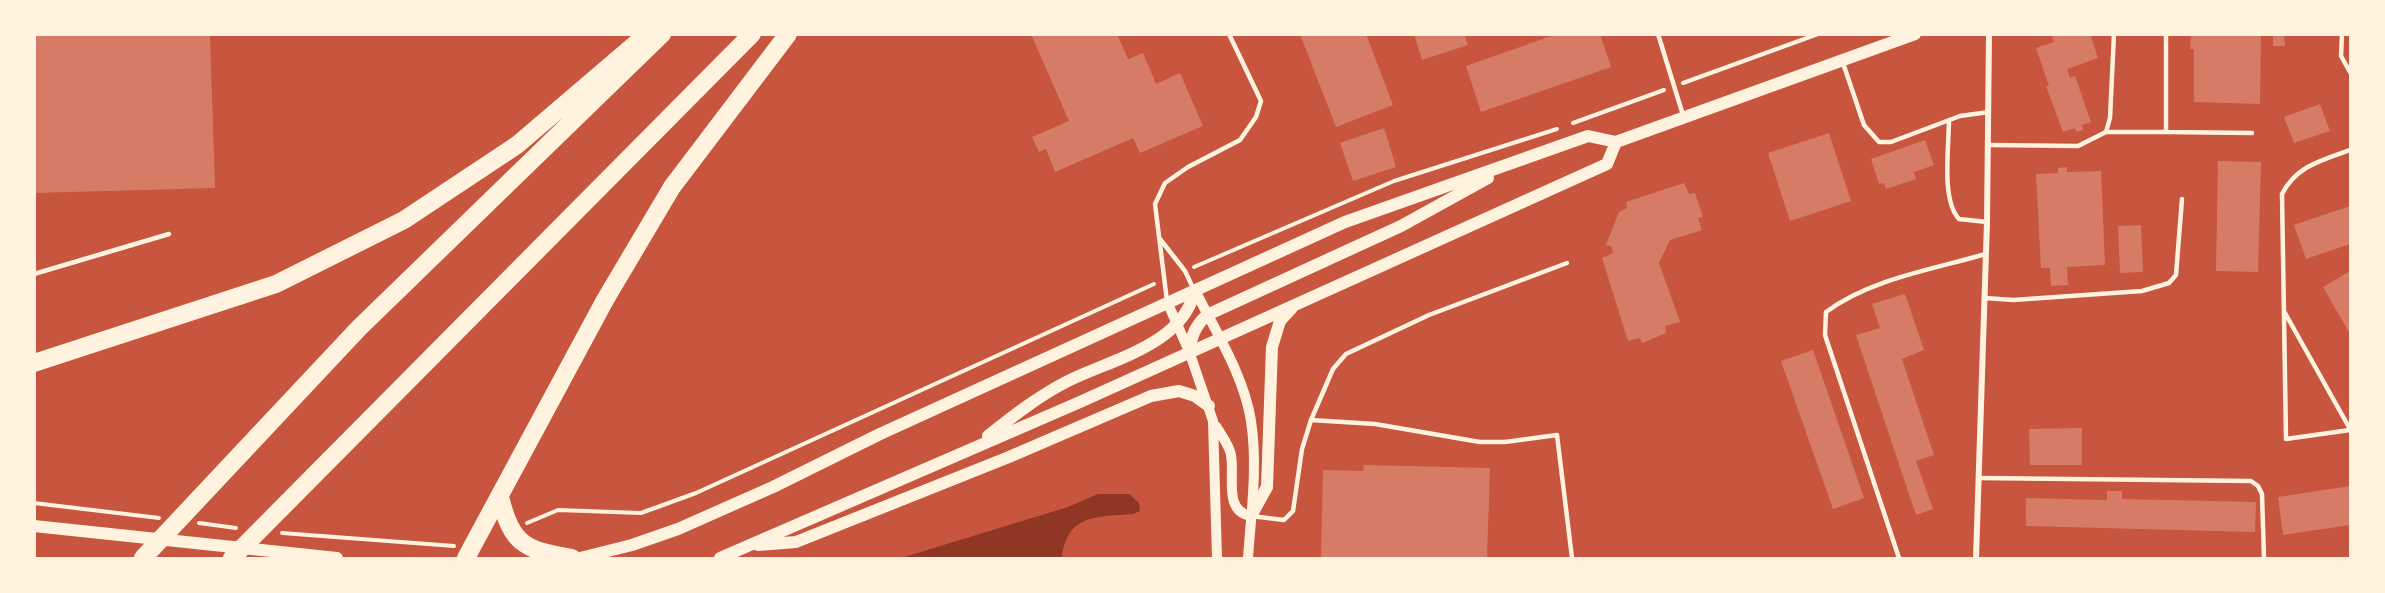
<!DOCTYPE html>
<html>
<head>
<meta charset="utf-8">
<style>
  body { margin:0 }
  #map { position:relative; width:2385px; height:593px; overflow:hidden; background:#c8553d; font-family:Roboto,sans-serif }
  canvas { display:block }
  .frame { position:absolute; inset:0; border:36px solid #fff3e0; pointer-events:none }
</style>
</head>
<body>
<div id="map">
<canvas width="2385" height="593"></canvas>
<div class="frame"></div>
</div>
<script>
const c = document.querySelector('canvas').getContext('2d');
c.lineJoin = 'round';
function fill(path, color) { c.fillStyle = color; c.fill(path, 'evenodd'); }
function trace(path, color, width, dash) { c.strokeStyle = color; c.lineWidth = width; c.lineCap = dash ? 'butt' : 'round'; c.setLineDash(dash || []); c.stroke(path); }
const water = new Path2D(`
  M1098 494H1129L1139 503 1140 511 1133 514C1098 517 1067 513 1062 558H901L1068 507Z`);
const building = new Path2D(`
  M34 34H210L215 188 34 193Z
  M1031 34H1117L1128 59 1143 53 1156 84 1180 73 1203 126 1140 153 1133 138 1055 172 1046 149 1039 152 1032 137 1069 121Z
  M1300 34H1366L1393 105 1336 127Z
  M1414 34H1464L1468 45 1422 60Z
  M1557 34H1600L1611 67 1481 112 1466 66Z
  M2061 34H2090L2098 58 2067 69 2070 78 2075 76 2091 122 2082 125 2083 130 2076 132 2075 128 2063 132 2046 86H2049L2036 48 2054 42 2052 37Z
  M2191 34H2261L2260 104 2194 102V49H2190Z
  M2282 34H2284L2285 46H2273V36Z
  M2320 104 2330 131 2294 143 2284 117Z
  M1384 128 1396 167 1353 181 1340 143Z
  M1829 133 1851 201 1790 221 1768 153Z
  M1925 140 1934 165 1914 172 1916 179 1886 189 1884 183 1879 184 1871 159Z
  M2218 161 2261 162 2258 272 2216 271Z
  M2067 167V172L2101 171 2105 265 2067 267 2068 285 2051 286 2050 268H2041L2036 174 2058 173V168Z
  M1684 183 1689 194 1695 193 1703 217 1698 218 1702 230 1670 240 1659 263 1680 322 1665 326 1666 333 1642 343 1640 338 1628 341 1602 258 1613 253 1611 246 1606 245 1619 212 1627 208 1626 202Z
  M2350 206V244L2306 259 2294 225Z
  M2141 225 2143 272 2120 273 2118 226Z
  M2350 271V334L2323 287Z
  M1905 294 1924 350 1902 359 1934 455 1916 461 1933 509 1916 515 1856 335 1880 328 1872 304Z
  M1813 350 1864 498 1833 509 1781 361Z
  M2082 428V465H2030L2029 429Z
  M1364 465 1490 468 1487 558H1321L1323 470 1363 471Z
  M2350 486V525L2283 535 2278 497Z
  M2107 491H2122V499L2256 502 2255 532 2026 526V498L2107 500Z`);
const path = new Path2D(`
  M1683 83 1818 34
  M1573 123 1664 90
  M1194 267 1394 181 1557 129
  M34 503 159 518
  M199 523 236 528
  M527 523 558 510 641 513 696 493 1154 284
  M282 533 454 546`);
const service = new Path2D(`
  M1658 34 1683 115
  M2342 34 2341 56 2350 72
  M1843 63 1864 125 1879 142H1891L1960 116 1989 112
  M1949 120C1949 146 1941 200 1959 219L1987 222
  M2106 132H2166V34
  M2166 132 2252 133
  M1989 145 2078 146 2106 132 2110 118 2114 34
  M2350 150C2322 160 2296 166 2282 194L2286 439 2350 430
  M1160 239 1185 271 1193 288
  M34 274 169 234
  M1985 298 2013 300 2142 291 2169 283 2176 275 2182 199
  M1167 301 1155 204 1165 183 1188 167 1240 140 1256 117 1261 101 1229 34
  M2285 313 2350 429
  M1311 420 1375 424 1480 442H1505L1557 435 1572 558
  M1978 478 2251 481 2258 486 2262 494 2264 558
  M1251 516 1284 520 1293 511 1302 449 1311 420 1333 369 1346 354 1429 315 1567 263
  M1899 558 1825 335 1826 312C1870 279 1934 269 1986 254`);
const minor = new Path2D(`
  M1976 558 1987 222 1989 34`);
const tertiary = new Path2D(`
  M1195 290C1215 331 1244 375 1251 421 1258 466 1251 514 1248 558
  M1168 304 1189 351 1213 421 1217 558
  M1216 426C1221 435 1230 446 1231 455 1235 476 1223 511 1251 516`);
const secondary = new Path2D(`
  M1189 351C1192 335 1195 326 1207 315L1401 226 1488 178
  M988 436C1013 416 1040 395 1068 381 1112 359 1183 345 1195 290
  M1251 516 1267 487 1272 347 1280 321 1292 308
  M34 526 337 558
  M758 545 796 542 1009 457 1151 396 1179 391 1195 396 1209 406
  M580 558 632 545 678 529 773 487 880 434 1345 222 1588 136 1616 142 1915 34
  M720 558 1080 402 1607 164 1616 142`);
const motorway = new Path2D(`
  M34 363 276 284 404 220 517 145 647 34
  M500 497C512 545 525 550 572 558
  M143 558 359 328 662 34
  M232 558 752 34
  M466 558 605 300 672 187 788 34`);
fill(water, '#8f3625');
fill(building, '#d67c66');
trace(path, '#fff3e0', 4);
trace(service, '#fff3e0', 4.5);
trace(minor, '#fff3e0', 6);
trace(tertiary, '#fff3e0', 10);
trace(secondary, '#fff3e0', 12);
trace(motorway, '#fff3e0', 18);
</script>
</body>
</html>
